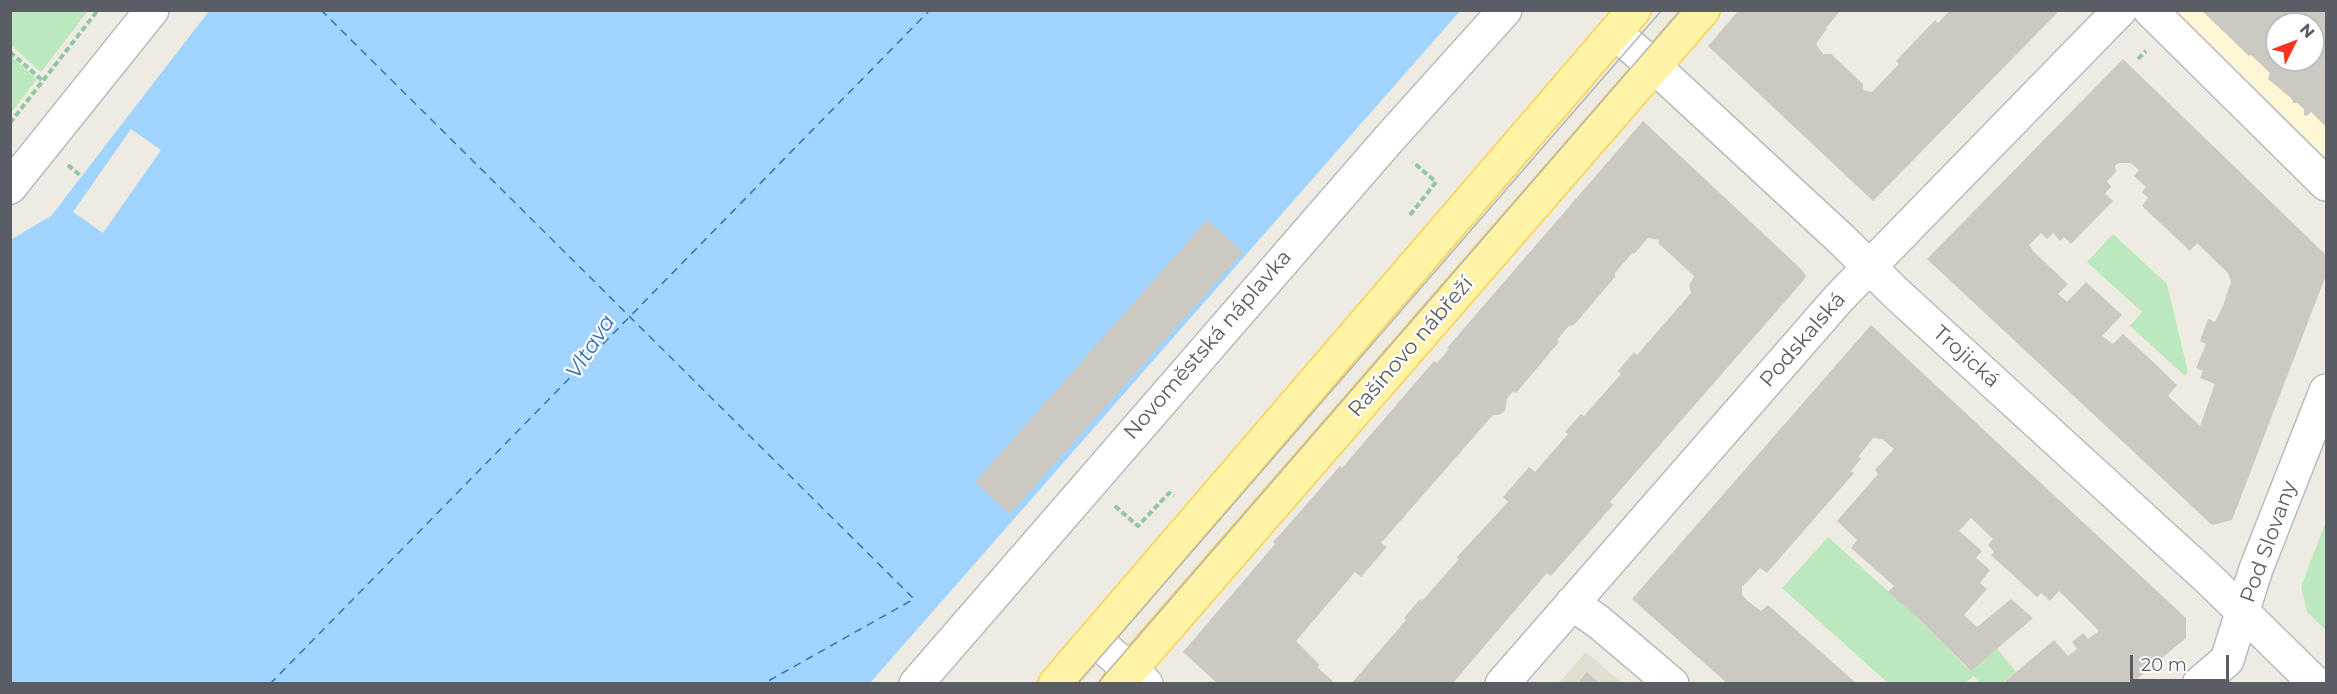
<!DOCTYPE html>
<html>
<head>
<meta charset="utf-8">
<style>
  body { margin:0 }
  #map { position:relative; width:2337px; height:694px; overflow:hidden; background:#eeece2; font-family:Montserrat,sans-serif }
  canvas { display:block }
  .frame { position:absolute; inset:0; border:12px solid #5a5e64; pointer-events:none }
  .north { position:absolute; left:2265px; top:12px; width:60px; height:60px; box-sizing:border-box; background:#fff; border:2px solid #bdbfc1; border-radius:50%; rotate:48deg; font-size:16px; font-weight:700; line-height:24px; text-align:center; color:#5a5e64 }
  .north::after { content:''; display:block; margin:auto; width:21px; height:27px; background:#f8341e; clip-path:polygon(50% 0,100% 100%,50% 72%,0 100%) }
  .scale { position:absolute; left:2130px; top:655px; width:99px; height:27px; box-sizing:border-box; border:3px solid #5a5e64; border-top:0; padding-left:8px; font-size:18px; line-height:21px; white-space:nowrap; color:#5a5e64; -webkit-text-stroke:4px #fff; paint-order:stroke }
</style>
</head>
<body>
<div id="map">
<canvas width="2337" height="694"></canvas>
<div class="frame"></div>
<div class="north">N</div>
<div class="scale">20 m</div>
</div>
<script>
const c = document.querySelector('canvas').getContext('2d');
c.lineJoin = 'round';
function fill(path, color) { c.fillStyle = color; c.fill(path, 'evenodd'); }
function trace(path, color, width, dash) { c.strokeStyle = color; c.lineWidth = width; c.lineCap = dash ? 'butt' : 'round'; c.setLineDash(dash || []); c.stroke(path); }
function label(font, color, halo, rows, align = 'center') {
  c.font = font + ' Montserrat,sans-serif'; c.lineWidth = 4.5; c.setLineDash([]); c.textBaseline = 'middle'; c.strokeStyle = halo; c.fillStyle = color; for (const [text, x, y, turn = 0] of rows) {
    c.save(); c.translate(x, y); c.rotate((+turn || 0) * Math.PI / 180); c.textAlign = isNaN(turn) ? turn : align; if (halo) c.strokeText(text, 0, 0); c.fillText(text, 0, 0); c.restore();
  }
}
const commercial = new Path2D(`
  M2159 11H2326V175ZM2277 24H2313V60H2277Z`);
const education = new Path2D(`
  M1586 652 1622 683 1558 684Z`);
const green = new Path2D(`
  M10 11 11 10 88 11 41 72 11 45Z
  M11 56 37 79 11 113Z
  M2113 234 2167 284 2188 372 2185 376 2130 326 2142 312 2087 262Z
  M2326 521V630L2307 612 2301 587Z
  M1828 537 1919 619 1970 671 1997 649 2016 672 2002 683H1980L1974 676 1965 683H1888L1782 588Z`);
const water = new Path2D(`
  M209 11H1460L870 683H11L10 240 51 216Z`);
const pier = new Path2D(`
  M131 129 161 150 103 233 73 212Z`);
const ferry = new Path2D(`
  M321 10 914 599 763 684
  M270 684 930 10`);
const building = new Path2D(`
  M1739 10H1841L1826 28 1827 29 1816 44 1823 54H1831L1863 84V90L1872 92 1899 64 1896 61 1935 20 1938 23 1950 10H2060L1873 201 1708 46Z
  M2201 10H2326V127L2311 112 2307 116 2304 115V109L2297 103H2293L2292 99 2268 79 2270 73 2251 55 2249 56ZM2277 24H2313V60H2277Z
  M2123 59 2326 255V275L2232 520 2212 525 1927 259ZM2119 163H2131L2139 170 2134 176 2146 187 2142 192 2148 198 2142 206 2190 251 2197 243 2228 273 2231 282 2223 306 2215 322 2208 319 2200 341 2206 344 2196 368 2203 371 2200 378 2215 384 2200 426 2168 396 2177 385 2150 359 2123 334 2113 344 2102 336 2122 315 2086 282 2067 302 2058 294 2068 284 2033 251 2029 245 2041 233 2047 239 2053 233 2060 241 2064 237 2071 244 2113 201 2105 193 2111 187 2107 181 2116 172 2115 166Z
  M1643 121 1800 268 1806 276 1803 281 1610 502 1613 505 1551 576 1547 573 1452 684H1351L1406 620 1404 618 1420 599 1422 601 1459 559 1457 557 1508 502 1503 497 1529 467 1535 472 1568 434 1565 432 1581 414 1584 416 1621 374 1618 371 1634 352 1637 355 1691 293 1689 286 1694 276 1659 244V240L1648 238 1634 254 1632 253 1615 273V277L1574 325 1569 326 1557 340 1559 342 1516 393 1513 391 1507 399 1505 411 1499 415H1493L1381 543 1387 547 1361 577 1355 572 1296 641 1319 664 1318 668 1336 684H1218L1183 652 1275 544 1273 542 1283 531 1340 466 1342 468 1434 361 1437 363 1449 349 1447 348Z
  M1207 220 1243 252 1010 514 975 482Z
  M1871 325 2186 618V638L2131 684H2002L2054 640 2068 656 2077 649 2072 642 2083 633 2088 639 2099 631 2059 591 2050 601 2041 593 2037 597 1991 555 1994 552 1988 545 1993 539 1971 518 1959 531 1982 551 1976 558 1990 570 1980 583 1987 589 1964 615 1977 627 2011 599 2033 618 1971 671 1919 619 1888 592 1894 586 1851 548 1857 540 1837 521 1878 474 1875 470 1894 449 1882 439 1873 438 1858 457 1861 459 1851 471 1854 473 1767 573 1760 568 1742 587V595L1748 601 1761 611 1768 605 1857 684H1728L1632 599Z
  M1587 672 1600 684H1577Z`);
const path = new Path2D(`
  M10 52 42 80
  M2138 59 2146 51
  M10 123 98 10
  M68 165 81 176
  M1410 215 1436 182 1413 162
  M1115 506 1138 526 1169 493 1174 496`);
const minor = new Path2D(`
  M2150 10 2326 184
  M1615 33 1655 67 1841 239 1897 294 2210 580 2316 684
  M10 187 152 10
  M1572 603 1600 623 1672 684
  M1094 639 1146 684
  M916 684 1388 140 1505 10
  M1502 684 1839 298 2120 10
  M2199 684 2227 660 2256 569 2326 391`);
const major = new Path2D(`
  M1055 684 1634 10
  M1118 684 1703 10`);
const tram = new Path2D(`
  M1077 684 1662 10
  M1097 684 1681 10`);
const streetNames = [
  ["Podskalská",1803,340,-49],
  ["Novoměstská náplavka",1208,345,-49],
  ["Rašínovo nábřeží",1411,347,-49],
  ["Trojická",1966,357,42],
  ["Pod Slovany",2269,542,-70]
];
const waterNames = [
  ["Vltava",591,347,-57]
];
fill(commercial, '#fff6d6');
fill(education, '#e1ded2');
fill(green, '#bce8bd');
fill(water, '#a1d4ff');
fill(pier, '#eeece2');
trace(ferry, '#3573ba', 1.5, [8, 6]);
fill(building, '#cbc9c1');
trace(minor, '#b7babf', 36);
trace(major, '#fdd04c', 36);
trace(path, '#93c7a3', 4, [6, 3]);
trace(minor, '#fff', 33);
trace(major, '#fff3a6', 33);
trace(tram, '#b4b5b5', 1.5);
label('21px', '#5a5e64', '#fff', streetNames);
label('italic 22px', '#3573ba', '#fff', waterNames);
</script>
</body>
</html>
